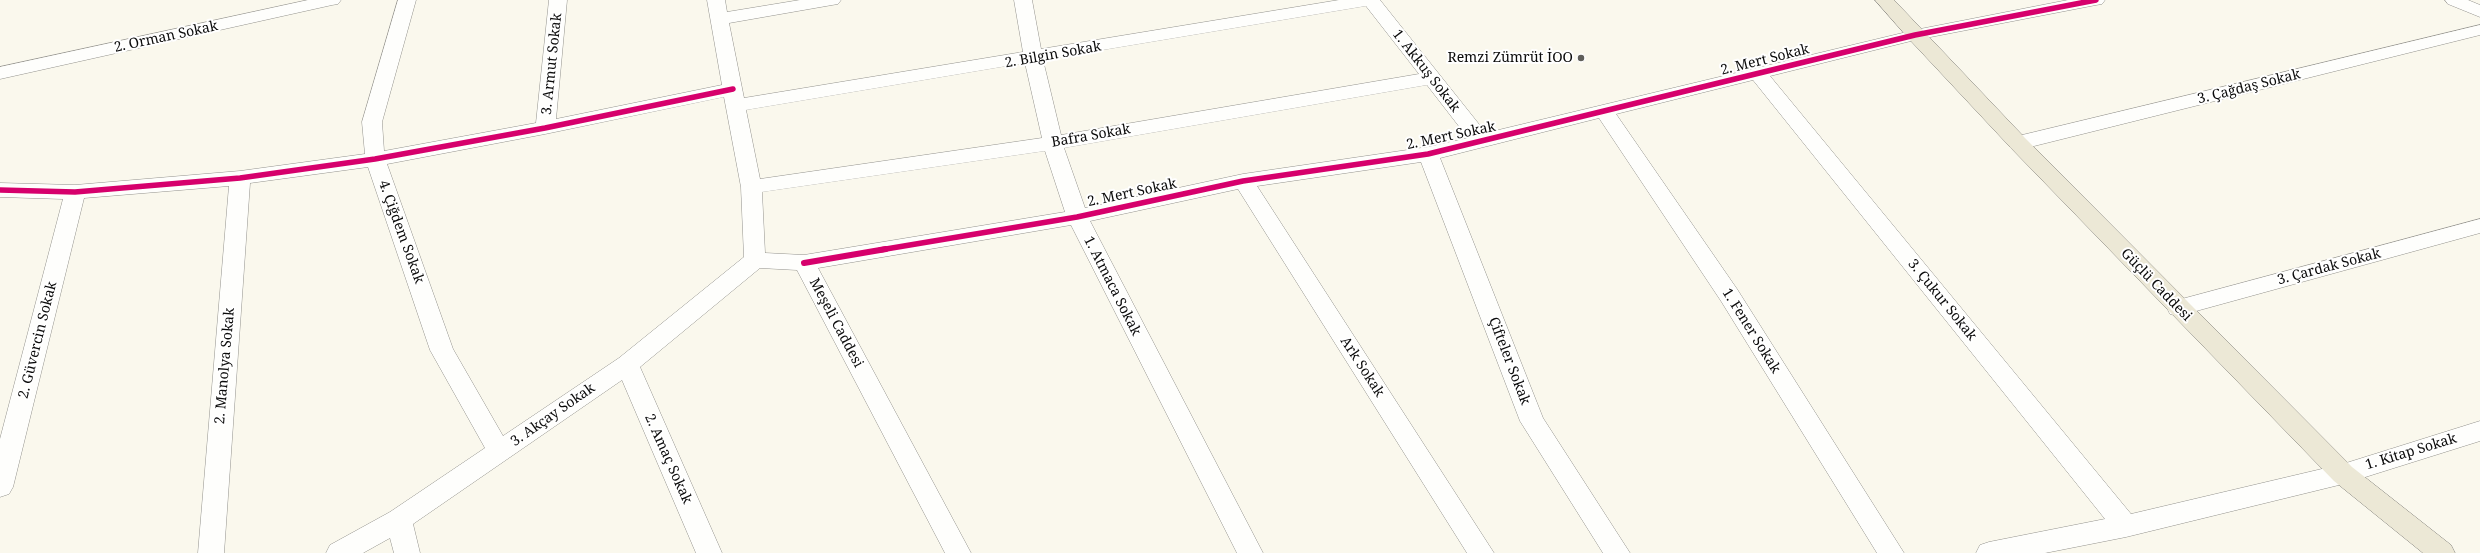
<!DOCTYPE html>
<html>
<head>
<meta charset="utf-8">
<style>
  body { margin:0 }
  canvas { display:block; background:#faf8ed }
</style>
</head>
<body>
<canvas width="2480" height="553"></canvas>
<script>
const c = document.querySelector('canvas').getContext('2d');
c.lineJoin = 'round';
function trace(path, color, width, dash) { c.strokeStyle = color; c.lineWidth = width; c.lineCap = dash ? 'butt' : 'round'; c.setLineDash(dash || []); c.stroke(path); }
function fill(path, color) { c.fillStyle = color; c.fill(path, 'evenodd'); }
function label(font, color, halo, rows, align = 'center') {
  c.font = font + ' "Noto Serif",serif'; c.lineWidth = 4; c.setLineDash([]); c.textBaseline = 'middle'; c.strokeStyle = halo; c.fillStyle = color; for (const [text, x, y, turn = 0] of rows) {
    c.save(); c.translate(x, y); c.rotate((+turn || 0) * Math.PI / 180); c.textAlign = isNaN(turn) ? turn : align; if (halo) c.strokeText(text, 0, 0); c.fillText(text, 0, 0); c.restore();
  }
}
const minor = new Path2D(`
  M308 0H341L338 4 332 5 0 79V67Z
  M398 0H416L382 122 384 151 536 123 549 0H567L556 119 722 85 707 0H725L727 12 800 0H841L838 4 832 5 729 23 744 98 1023 52 1014 0H1032L1041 49 1339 0H1380L1486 133 1915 30 2068 0H2105L2102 4 2096 5 1915 40 1770 76 2131 514 2343 464 2480 421V441L2343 484 2126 537 2045 553H1976L1980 545 1989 542 2105 519 1753 80 1616 114 1737 289 1904 553H1877L1721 301 1599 118 1440 158 1543 418 1630 553H1603L1520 421 1421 162 1257 186 1494 553H1467L1238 189 1090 221 1263 553H1237L1071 225 818 268 971 553H945L797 270 760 268 640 367 722 553H696L622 380 413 524 420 553H394L390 538 363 553H326L330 545 390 512 485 448 430 350 368 167 250 183 224 553H198L229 186 84 198 13 487 9 494 0 497V439L63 199 0 197V183L75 185 240 171 365 154 362 122ZM1366 6 1419 74 1061 135 1043 60ZM1025 63 1042 138 760 179 746 110ZM1427 85 1468 138 1428 147 1243 174 1085 208 1064 148ZM724 97 741 187 744 257 619 358 503 436 453 349 387 164 545 134ZM1045 151 1065 212 804 255 765 253 762 192Z
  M2445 0H2468L2480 5V17L2448 4Z
  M2480 25V35L2018 150 2011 148 2008 143 2011 138 2018 136Z
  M2480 219V233L2178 316 2170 314 2167 308 2170 302 2178 300Z`);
const major = new Path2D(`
  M1875 0H1894L2025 138 2352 467 2451 545 2455 553H2423L2334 481 2011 148 1909 39Z`);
const cyclewayFar1 = new Path2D(`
  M0 190 75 192 240 178 375 159 545 128 733 89
  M880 250 1077 217 1243 181 1428 154 1915 35 2096 0`);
const cycleway = new Path2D(`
  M804 263 886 249`);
const markers = [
  [1581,58,4,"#5f5e5a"]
];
const streetNames = [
  ["2. Orman Sokak",166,37,-12],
  ["2. Bilgin Sokak",1053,55,-10],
  ["2. Mert Sokak",1765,60,-14],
  ["3. Armut Sokak",552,64,-84],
  ["1. Akkuş Sokak",1426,71,52],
  ["3. Çağdaş Sokak",2249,87,-14],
  ["Bafra Sokak",1091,136,-10],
  ["2. Mert Sokak",1451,136,-12],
  ["2. Mert Sokak",1132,193,-12],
  ["4. Çiğdem Sokak",401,232,70],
  ["3. Çardak Sokak",2329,267,-15],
  ["Güçlü Caddesi",2156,285,46],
  ["1. Atmaca Sokak",1112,286,63],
  ["3. Çukur Sokak",1942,300,51],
  ["Meşeli Caddesi",836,323,62],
  ["1. Fener Sokak",1751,331,58],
  ["2. Güvercin Sokak",38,340,-76],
  ["Çifteler Sokak",1509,361,69],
  ["2. Manolya Sokak",225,366,-85],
  ["Ark Sokak",1362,367,57],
  ["3. Akçay Sokak",553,415,-35],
  ["1. Kitap Sokak",2411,452,-17],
  ["2. Amaç Sokak",668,459,66]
];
const poiNames = [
  ["Remzi Zümrüt İOO",1573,58]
];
trace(minor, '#93928d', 1);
trace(major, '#807f7a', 1);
fill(minor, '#fefefc');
fill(major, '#ece8d6');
trace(cyclewayFar1, '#d6006c', 5.5);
trace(cycleway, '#d6006c', 6);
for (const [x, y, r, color] of markers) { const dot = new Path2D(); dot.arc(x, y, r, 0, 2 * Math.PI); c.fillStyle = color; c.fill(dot); trace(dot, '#fff', 1.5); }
label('14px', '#0b0b0b', '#fff', streetNames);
label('14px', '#0b0b0b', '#fff', poiNames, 'right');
</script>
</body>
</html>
